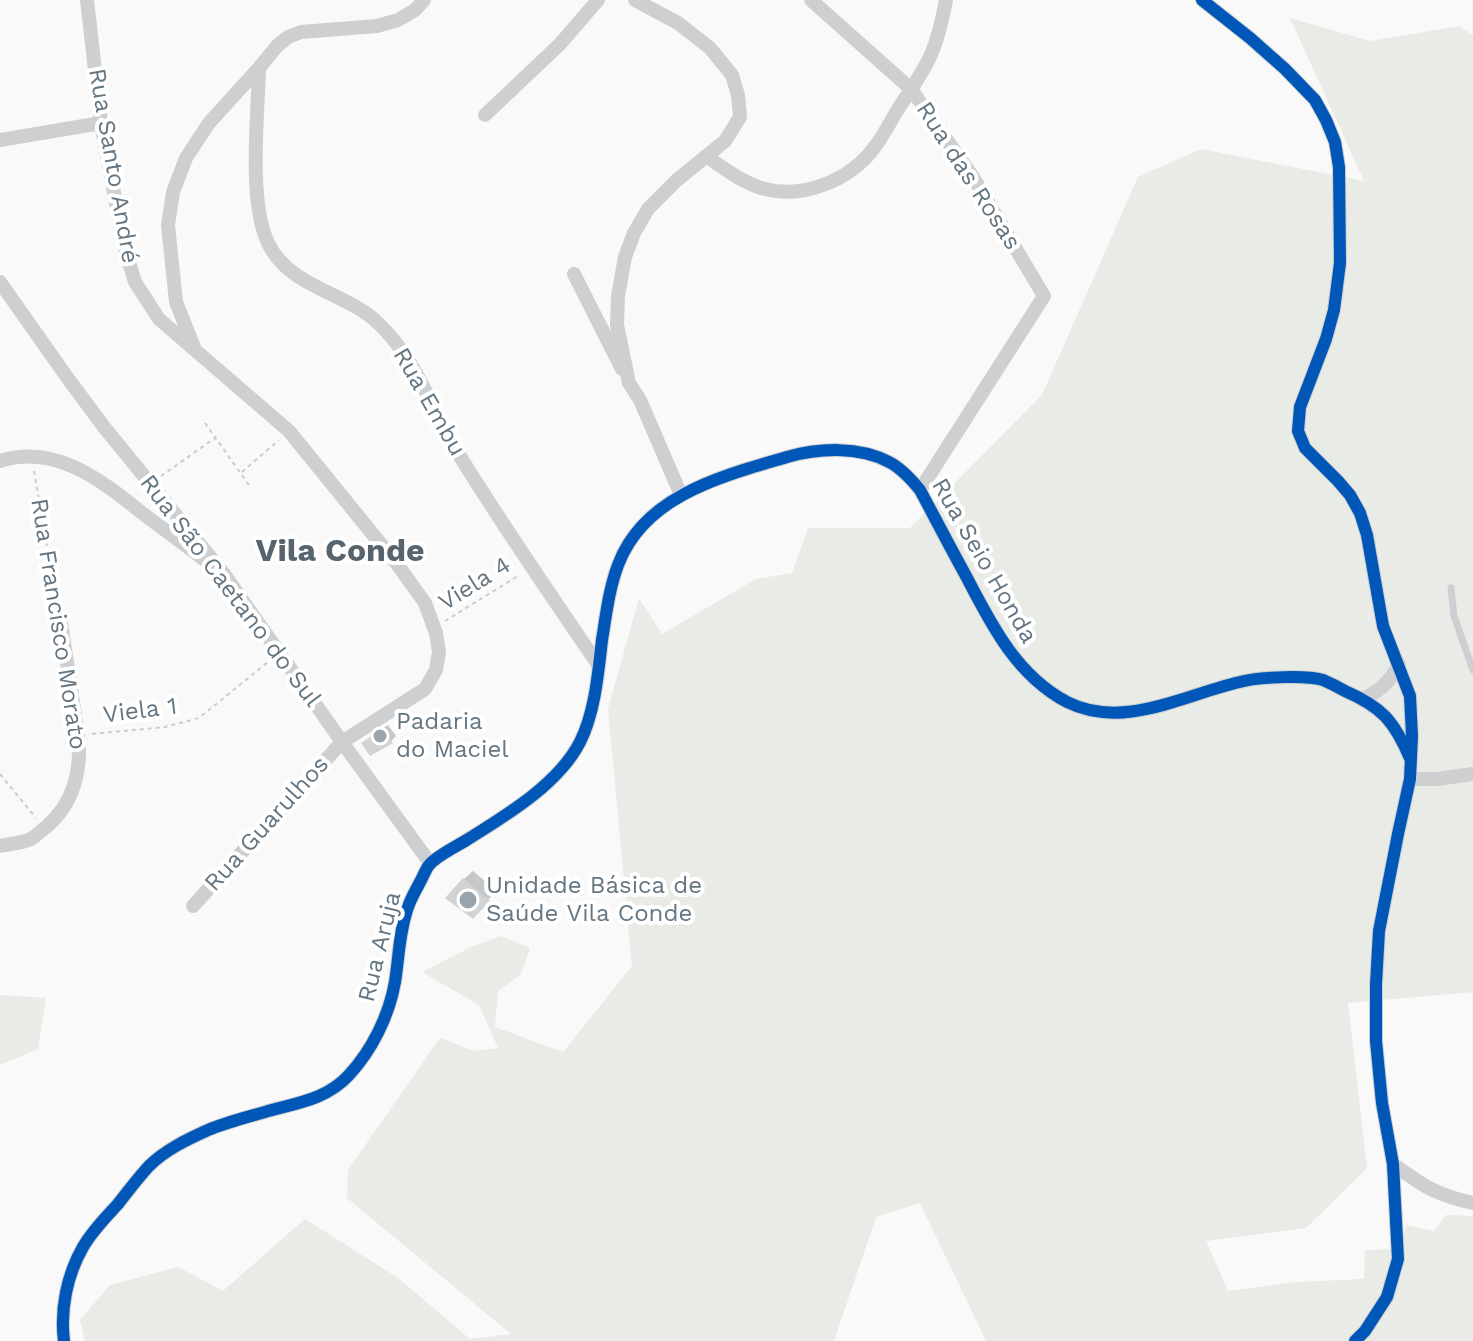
<!DOCTYPE html>
<html>
<head>
<meta charset="utf-8">
<style>
  body { margin:0 }
  canvas { display:block; background:#f9f9f9 }
</style>
</head>
<body>
<canvas width="1473" height="1341"></canvas>
<script>
const c = document.querySelector('canvas').getContext('2d');
c.lineJoin = 'round';
function fill(path, color) { c.fillStyle = color; c.fill(path, 'evenodd'); }
function trace(path, color, width, dash) { c.strokeStyle = color; c.lineWidth = width; c.lineCap = dash ? 'butt' : 'round'; c.setLineDash(dash || []); c.stroke(path); }
function label(font, color, halo, rows, align = 'center') {
  c.font = font + ' "Work Sans",sans-serif'; c.lineWidth = 8; c.setLineDash([]); c.textBaseline = 'middle'; c.strokeStyle = halo; c.fillStyle = color; for (const [text, x, y, turn = 0] of rows) {
    c.save(); c.translate(x, y); c.rotate((+turn || 0) * Math.PI / 180); c.textAlign = isNaN(turn) ? turn : align; if (halo) c.strokeText(text, 0, 0); c.fillText(text, 0, 0); c.restore();
  }
}
const green = new Path2D(`
  M1290 18 1370 41 1459 26 1473 35V992L1348 1003 1367 1168 1306 1228 1206 1241 1228 1291 1296 1282 1364 1279 1365 1250 1401 1249 1406 1225 1434 1231 1446 1215 1473 1216V1341H986L920 1203 876 1217 834 1341H85L80 1320 110 1285 178 1267 223 1291 305 1219 398 1278 470 1339 511 1334 347 1198 348 1170 440 1038 474 1051 498 1048 479 1005 422 972 471 947 501 936 530 948 521 974 498 991 495 1027 563 1052 632 966 608 709 639 598 662 634 756 579 792 573 808 528H910L1042 395 1138 177 1201 149 1364 181Z
  M0 995 46 998 38 1049 0 1065Z`);
const shadow = new Path2D(`
  M388 725 396 736 391 741 369 738Z
  M473 871 497 891 472 916 464 879Z`);
const building = new Path2D(`
  M382 729 393 743 370 756 361 743Z
  M463 878 490 901 473 919 445 898Z`);
const path = new Path2D(`
  M205 423 251 488
  M34 471 57 603
  M242 472 279 440
  M161 476 215 438
  M445 621 518 576
  M92 734 165 727 199 718 268 662
  M0 774 36 818`);
const lane = new Path2D(`
  M1451 588 1454 616 1473 670`);
const street = new Path2D(`
  M87 0 101 123 124 246 135 282 159 319 289 431 397 564 425 603 436 633 439 652 436 670 425 689 342 742 193 906
  M635 0 678 23 710 48 732 75 738 95 740 117 725 141 677 180 648 209 634 233 625 257 618 296 617 325 629 383 640 400 681 495
  M811 0 911 89 973 177 1044 296 920 490
  M1202 0 1250 38 1285 69 1315 100 1326 120 1335 142 1339 167 1340 263 1334 310 1326 339 1300 407 1298 431 1305 448 1338 481 1350 495 1360 513 1367 535 1383 626 1410 696 1412 736 1410 779 1398 834 1379 931 1376 984V1041L1382 1103 1393 1164 1398 1259 1387 1297 1365 1331 1355 1341
  M259 68C258 116 248 200 268 243 289 288 347 292 379 324 418 361 433 413 461 458 505 529 552 597 599 666
  M485 115 560 44 598 0
  M0 140 101 123
  M706 156C724 168 744 184 765 189 804 199 850 180 874 148 884 135 891 120 900 106 910 91 921 75 929 59 938 40 942 20 946 0
  M574 274 622 369
  M0 282 69 380 104 427 224 574 342 742 430 863
  M194 347 176 302 168 225 173 192 186 158 209 123 259 68 277 46 288 37 301 32 377 26 398 20 415 10 424 0
  M0 461C58 443 104 483 146 516 166 531 187 546 207 562
  M1363 699C1381 690 1390 682 1399 664
  M1410 779H1437L1473 774
  M0 846C10 844 22 843 31 839 36 836 42 830 46 827 74 804 82 769 78 735L60 616
  M1393 1164C1423 1186 1436 1195 1473 1203
  M64 1341C60 1309 67 1275 83 1247 92 1231 106 1217 118 1204 128 1191 138 1178 149 1166 165 1150 188 1139 208 1130 227 1122 248 1117 268 1111 298 1103 327 1099 349 1075 372 1050 389 1016 395 982 399 957 399 932 408 907 411 898 416 890 420 882 423 877 426 868 430 864 437 856 455 847 465 841 505 816 558 785 580 742 595 712 598 674 602 640 606 615 609 589 618 565 644 495 723 476 787 457 819 448 859 446 889 462 901 468 911 479 920 490 935 518 950 547 966 576 991 624 1016 675 1067 702 1125 731 1187 693 1244 681 1262 677 1306 675 1323 680 1330 683 1338 687 1345 691 1382 707 1394 721 1410 758`);
const cycleway = new Path2D(`
  M1202 0 1250 38 1285 69 1315 100 1326 120 1335 142 1339 167 1340 263 1334 310 1326 339 1300 407 1298 431 1305 448 1338 481 1350 495 1360 513 1367 535 1383 626 1410 696 1412 736 1410 779 1398 834 1379 931 1376 984V1041L1382 1103 1393 1164 1398 1259 1387 1297 1365 1331 1355 1341
  M64 1341C60 1309 67 1275 83 1247 92 1231 106 1217 118 1204 128 1191 138 1178 149 1166 165 1150 188 1139 208 1130 227 1122 248 1117 268 1111 298 1103 327 1099 349 1075 372 1050 389 1016 395 982 399 957 399 932 408 907 411 898 416 890 420 882 423 877 426 868 430 864 437 856 455 847 465 841 505 816 558 785 580 742 595 712 598 674 602 640 606 615 609 589 618 565 644 495 723 476 787 457 819 448 859 446 889 462 901 468 911 479 920 490 935 518 950 547 966 576 991 624 1016 675 1067 702 1125 731 1187 693 1244 681 1262 677 1306 675 1323 680 1330 683 1338 687 1345 691 1382 707 1394 721 1410 758`);
const markers = [
  [380,736,8,"#99a4ac"],
  [468,900,10,"#99a4ac"]
];
const streetNames = [
  ["Rua Santo André",113,166,80],
  ["Rua das Rosas",968,176,57],
  ["Rua Embu",429,402,60],
  ["Rua Seio Honda",984,561,60],
  ["Viela 4",475,584,-32],
  ["Rua São Caetano do Sul",230,591,53],
  ["Rua Francisco Morato",58,624,81],
  ["Viela 1",140,711,-7],
  ["Rua Guarulhos",267,824,-48],
  ["Rua Aruja",380,947,-76]
];
const poiNames = [
  ["Padaria",396,722],
  ["do Maciel",396,750],
  ["Unidade Básica de",486,886],
  ["Saúde Vila Conde",486,914]
];
const districtNames = [
  ["Vila Conde",340,552]
];
fill(green, '#e8ebe6');
fill(shadow, '#0003');
fill(building, '#d0d2d3');
trace(path, '#cbcccd', 2, [4, 4]);
trace(lane, '#cecfd0', 7);
trace(street, '#cecfd0', 14);
trace(cycleway, '#0057b8', 12);
for (const [x, y, r, color] of markers) { const dot = new Path2D(); dot.arc(x, y, r, 0, 2 * Math.PI); c.fillStyle = color; c.fill(dot); trace(dot, '#fff', 3); }
label('24px', '#657683', '#fff', streetNames);
label('24px', '#657683', '#fff', poiNames, 'left');
label('bold 32px', '#57646e', '#fff', districtNames);
</script>
</body>
</html>
